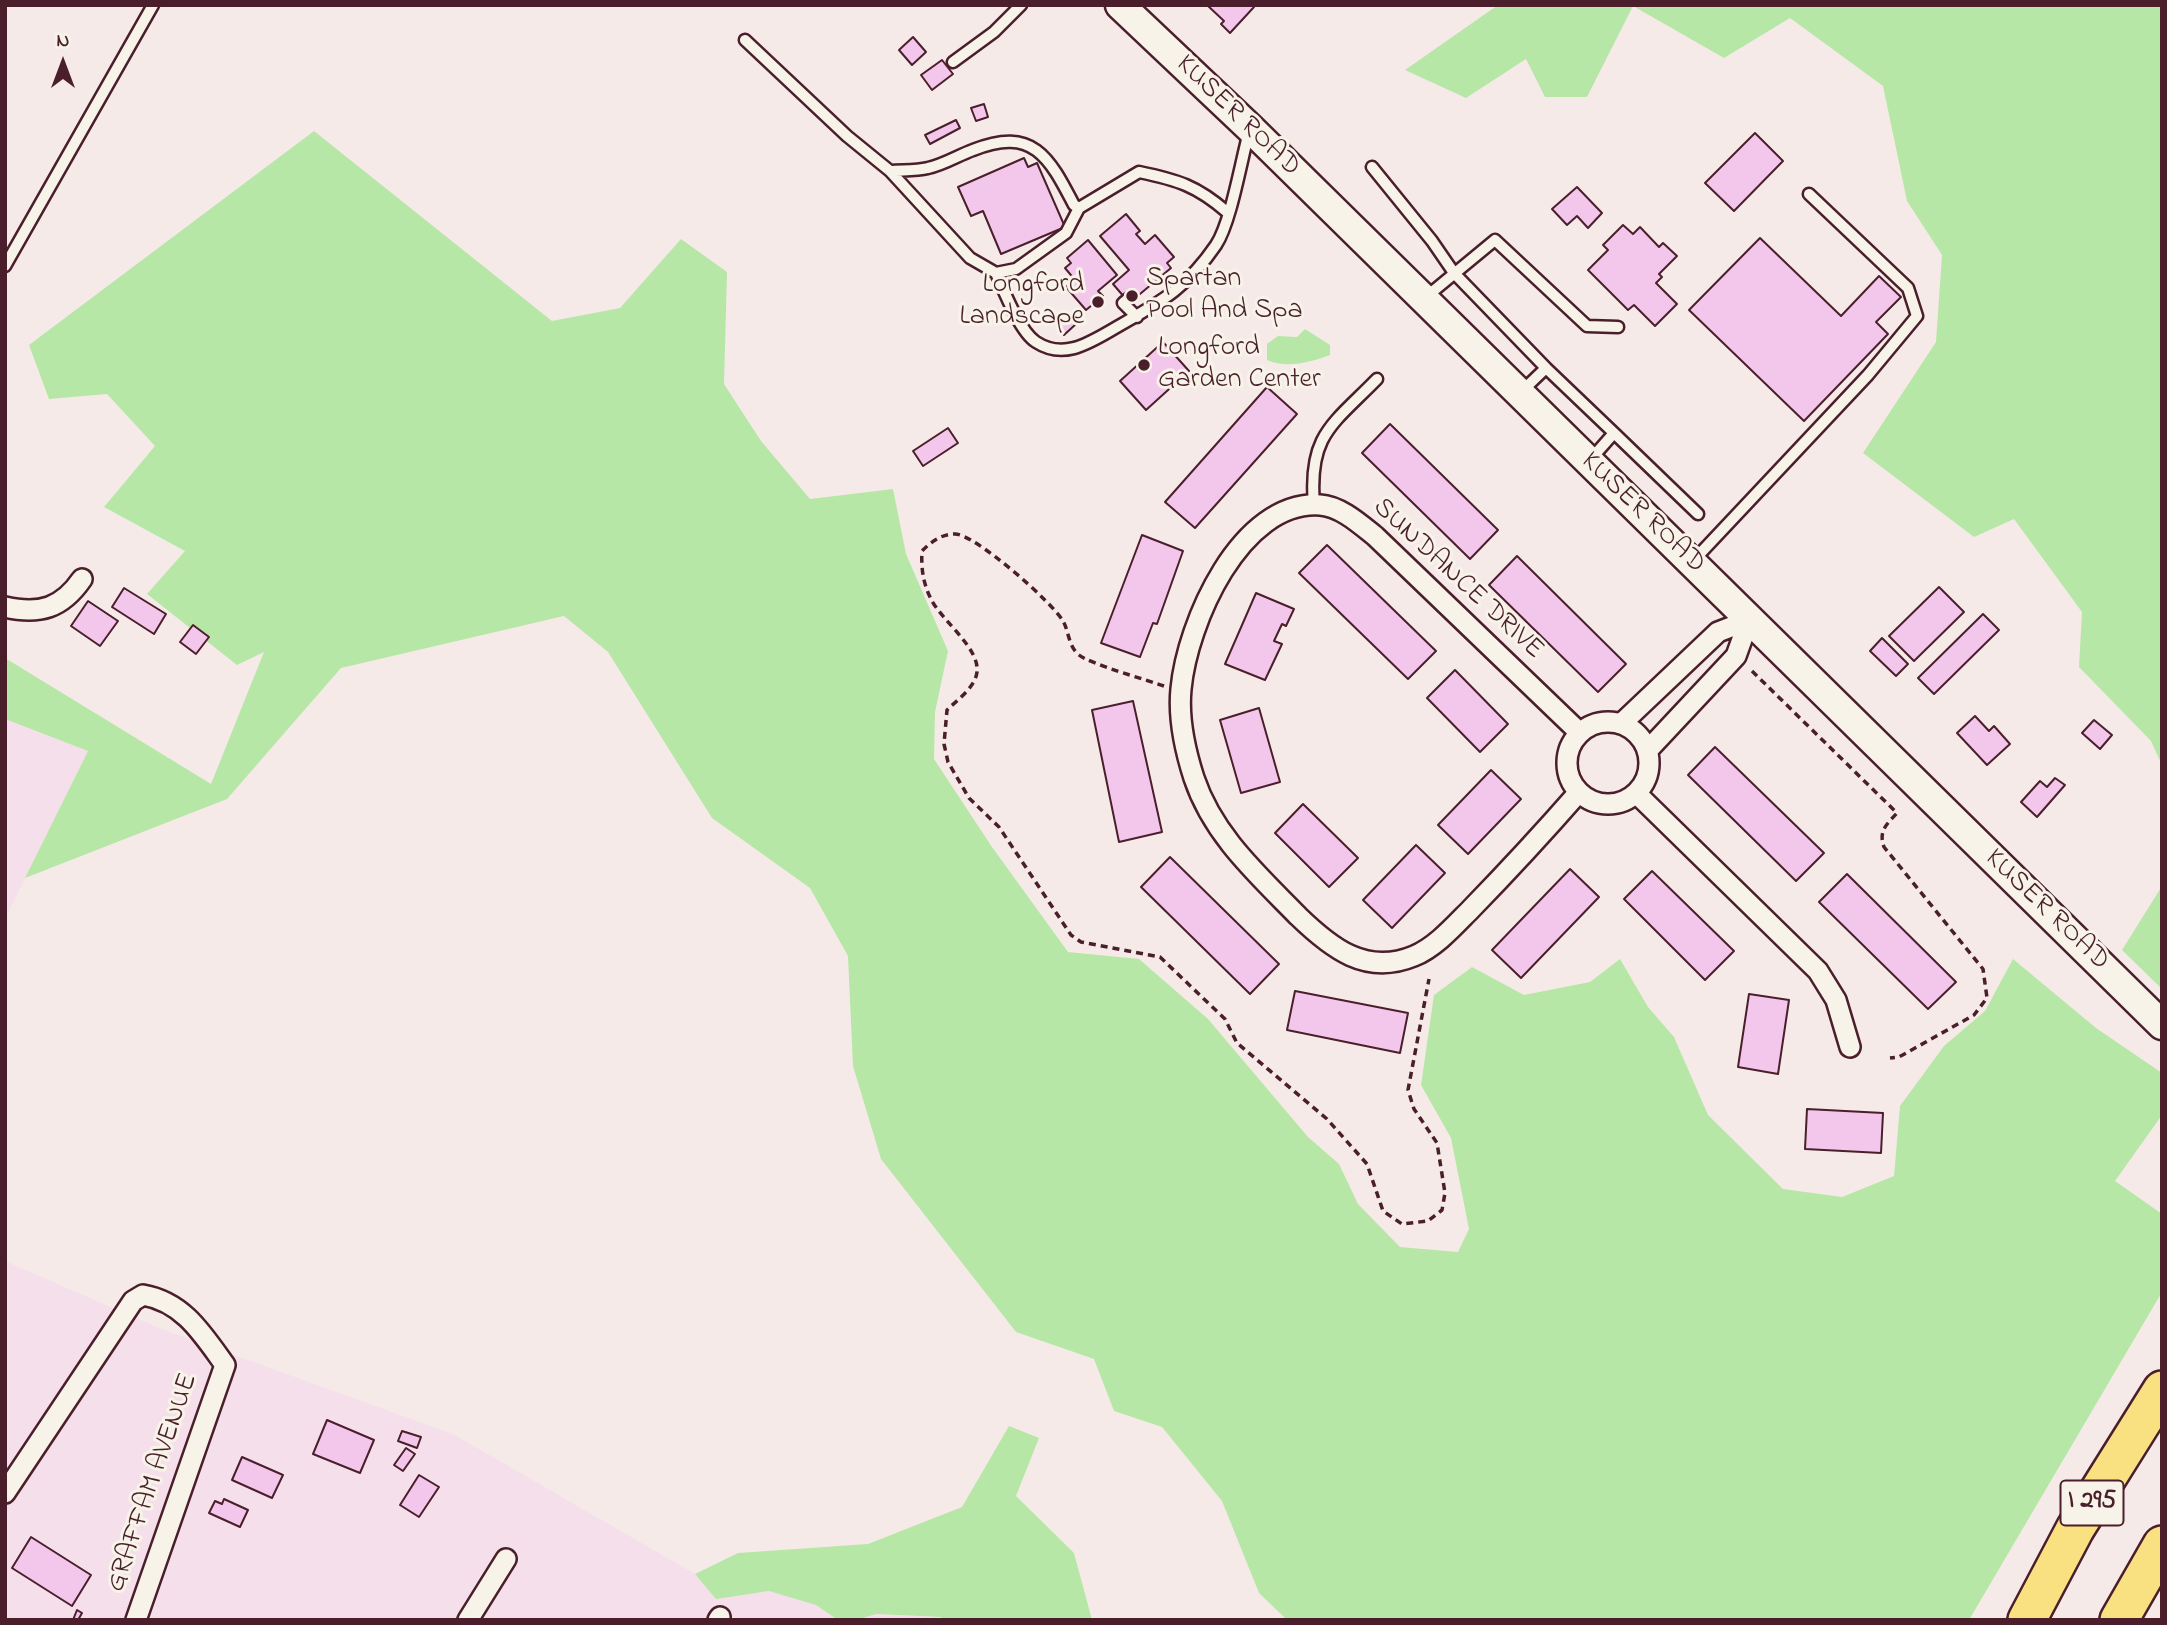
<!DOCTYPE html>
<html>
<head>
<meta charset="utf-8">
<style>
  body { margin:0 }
  #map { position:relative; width:2167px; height:1625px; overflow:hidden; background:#f6eae9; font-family:"Indie Flower",sans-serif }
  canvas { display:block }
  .frame { position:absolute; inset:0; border:7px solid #4a1f2b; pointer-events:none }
  .north { position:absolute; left:28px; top:28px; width:70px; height:70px; -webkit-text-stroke:5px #f7f3e8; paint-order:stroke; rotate:0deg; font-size:19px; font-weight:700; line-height:28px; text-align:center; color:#4a1f2b }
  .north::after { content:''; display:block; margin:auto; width:24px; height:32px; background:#4a1f2b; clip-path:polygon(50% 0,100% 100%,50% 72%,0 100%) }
</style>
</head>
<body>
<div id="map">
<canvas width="2167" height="1625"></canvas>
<div class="frame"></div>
<div class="north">N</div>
</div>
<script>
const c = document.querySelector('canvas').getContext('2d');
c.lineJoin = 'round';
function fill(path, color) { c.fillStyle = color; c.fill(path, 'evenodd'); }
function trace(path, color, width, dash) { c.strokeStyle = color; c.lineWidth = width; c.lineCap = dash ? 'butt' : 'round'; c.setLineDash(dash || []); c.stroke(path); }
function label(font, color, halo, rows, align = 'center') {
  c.font = font + ' "Indie Flower",sans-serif'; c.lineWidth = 6; c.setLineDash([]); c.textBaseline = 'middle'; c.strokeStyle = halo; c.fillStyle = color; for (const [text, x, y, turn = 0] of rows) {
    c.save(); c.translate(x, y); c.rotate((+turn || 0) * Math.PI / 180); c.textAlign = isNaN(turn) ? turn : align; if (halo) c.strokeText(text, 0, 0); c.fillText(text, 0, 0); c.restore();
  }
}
const built = new Path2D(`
  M5 719 88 751 5 919Z
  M5 1261 159 1328 453 1434 695 1574 716 1598 769 1591 816 1605 838 1620H5Z
  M876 1614 941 1617 943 1620H856Z`);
const green = new Path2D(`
  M1498 5H2162V765L2151 741 2079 667 2082 612 2014 519 1974 537 1863 453 1936 342 1942 255 1907 201 1883 86 1790 18 1724 58 1633 6 1587 97H1545L1526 59 1466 98 1405 70Z
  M314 131 552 321 620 308 681 239 727 272 724 384 761 441 810 499 893 489 906 554 948 651 935 712 934 759 992 847 1068 952 1139 959 1208 1019 1308 1137 1339 1164 1358 1204 1400 1247 1458 1252 1469 1229 1451 1138 1421 1085 1434 995 1472 967 1524 995 1590 982 1620 959 1648 1007 1674 1037 1708 1115 1783 1189 1842 1197 1894 1176 1900 1106 1944 1046 1985 1011 2013 959 2096 1028 2162 1073V1115L2115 1181 2162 1214V1292L1969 1620H1287L1259 1593 1222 1501 1162 1427 1114 1411 1094 1359 1016 1332 881 1159 853 1066 848 956 810 888 712 818 608 652 564 616 341 668 227 799 25 878 88 751 5 719V658L211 784 264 652 237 665 147 594 185 551 104 507 155 446 107 394 49 399 29 345Z
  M1305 329 1330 345V355C1311 362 1287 369 1267 360V344L1278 336 1297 337Z
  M2162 886V989L2122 950Z
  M1009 1426 1039 1438 1016 1496 1074 1553 1092 1620H943L941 1617 876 1614 856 1620H838L816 1605 769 1591 716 1599 695 1574 738 1553 868 1544 962 1507Z`);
const building = new Path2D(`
  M1207 5H1252L1254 7 1230 33 1221 24 1224 21Z
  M913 37 926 52 912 65 899 50Z
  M942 60 953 74 932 90 921 75Z
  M984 104 988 117 976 121 971 108Z
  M956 120 960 128 930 144 925 135Z
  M1755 133 1783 161 1734 211 1705 183Z
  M1024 158 1028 167 1037 163 1065 227 1001 254 983 211 971 216 958 187Z
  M1577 187 1602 213 1588 228 1577 216 1567 225 1552 209Z
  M1126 214 1140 231 1136 234 1145 244 1155 235 1174 257 1167 263 1171 268 1134 299 1129 294 1125 298 1113 284 1129 270 1100 236Z
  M1623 225 1633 234 1640 227 1659 247 1663 243 1677 256 1659 274 1662 277 1656 283 1677 304 1655 326 1634 305 1628 310 1588 270 1608 250 1603 245Z
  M1760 238 1841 316 1879 276 1901 297 1876 322 1888 334 1804 421 1689 310Z
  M1088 240 1117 275 1098 291 1103 296 1086 310 1066 287 1075 280 1065 268 1071 263 1067 258Z
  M1070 317 1076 324 1064 335 1058 328Z
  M1163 342 1189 371 1146 410 1120 381Z
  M1267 387 1297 414 1195 528 1165 502Z
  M1390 424 1498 530 1470 559 1362 453Z
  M948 428 958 443 923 466 913 451Z
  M1142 535 1183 551 1157 624 1153 623 1140 657 1101 643Z
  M1327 545 1436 651 1408 679 1299 573Z
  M1517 556 1626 664 1598 692 1489 585Z
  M1939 587 1964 612 1914 661 1889 636Z
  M124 588 166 614 154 634 112 607Z
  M1256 593 1294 609 1286 626 1282 624 1274 641 1282 644 1265 680 1225 664Z
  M88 601 118 621 100 646 71 626Z
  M1983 614 1999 630 1934 694 1918 678Z
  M193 625 209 637 196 654 180 642Z
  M1882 638 1908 664 1896 676 1870 651Z
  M1455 670 1508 724 1480 752 1427 698Z
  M1133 701 1162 832 1119 842 1092 710Z
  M1259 708 1280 782 1241 793 1220 720Z
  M1975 716 1989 731 1994 726 2010 744 1987 765 1957 733Z
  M2094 720 2112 735 2100 749 2082 733Z
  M1715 747 1824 853 1796 881 1688 775Z
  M1491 770 1521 799 1468 854 1438 825Z
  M2055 778 2065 785 2037 817 2021 802 2040 781 2047 787Z
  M1303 804 1358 858 1329 887 1275 833Z
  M1416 845 1445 873 1392 928 1363 900Z
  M1170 857 1279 964 1250 994 1141 887Z
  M1570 869 1599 897 1521 978 1492 950Z
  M1652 871 1734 951 1705 980 1624 899Z
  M1847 874 1956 982 1928 1009 1819 902Z
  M1295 991 1408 1013 1400 1053 1287 1030Z
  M1749 994 1789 1000 1778 1074 1738 1067Z
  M1807 1109 1883 1113 1881 1153 1805 1149Z
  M327 1420 374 1440 360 1473 313 1454Z
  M402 1431 421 1437 417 1448 398 1441Z
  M406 1448 415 1454 403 1471 394 1465Z
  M242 1457 283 1475 272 1498 232 1480Z
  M419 1475 439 1487 419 1517 400 1505Z
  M224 1499 248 1510 240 1527 209 1513 215 1501 222 1504Z
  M31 1537 91 1575 72 1606 12 1568Z
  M77 1610 82 1613 78 1620H73Z`);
const path = new Path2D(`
  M1752 671 1897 813C1887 824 1878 831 1884 847L1983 969 1987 998 1974 1015 1899 1057 1890 1058
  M1164 686C1147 680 1090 664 1079 655 1068 646 1069 631 1063 621 1052 602 975 534 955 534 941 534 931 542 922 551 921 568 923 583 931 599 941 620 980 648 977 672 975 688 957 700 947 710L944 744 948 762 969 798 999 827 1071 935 1081 942 1160 957 1225 1019 1237 1043 1327 1119 1367 1164 1383 1211 1402 1224 1428 1221 1442 1210 1445 1193 1437 1143 1414 1109 1408 1090 1429 979`);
const lane = new Path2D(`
  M745 40 847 136 890 171C903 170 916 171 928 168 943 165 959 155 973 150 1033 126 1049 157 1074 205L1079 208 1139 172C1178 180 1197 186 1227 212
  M953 62 994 32 1021 5
  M1372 167 1432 241 1454 273 1546 368 1522 391
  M890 171 970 258 996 273 1016 269 1066 233 1079 208
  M5 266 153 5
  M996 273C1004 291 1020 332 1036 342 1062 359 1086 345 1110 331 1156 304 1184 292 1216 245 1231 222 1241 161 1249 132
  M1426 297 1495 240 1587 326 1618 327
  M1129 298 1123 303 1137 317
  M1546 368 1614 433 1591 459
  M1614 433 1698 514
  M1314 505C1308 435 1332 425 1377 379
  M1694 560 1868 375 1917 316 1908 288 1809 194`);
const street = new Path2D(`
  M5 607C40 615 62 608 82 579
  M1567 763a41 41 0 1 1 82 0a41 41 0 1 1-82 0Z
  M1621 724 1718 632 1749 620
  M1648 750 1736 656 1749 620
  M1579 792C1544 832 1508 871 1471 909 1455 925 1436 947 1414 956 1366 976 1331 948 1298 916 1257 874 1213 835 1194 778 1185 750 1178 719 1181 689 1187 624 1240 500 1320 505 1340 506 1360 524 1375 536L1580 733
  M1636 793 1818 971 1836 1000 1850 1047
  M5 1493 133 1301 143 1295C183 1302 202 1333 225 1365L136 1620
  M468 1620 506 1559
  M718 1620 720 1617`);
const secondary = new Path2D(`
  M1120 5 1250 128 2162 1025`);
const highway = new Path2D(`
  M2027 1620 2075 1529 2162 1390
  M2119 1620 2162 1545`);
const markers = [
  [1132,296,7,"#4a1f2b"],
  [1098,302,7,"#4a1f2b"],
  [1144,365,7,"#4a1f2b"]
];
const shields = [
  [2092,1503,63]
];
const shieldNames = [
  ["I 295",2092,1503]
];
const streetNames = [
  ["KUSER ROAD",1237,117,44],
  ["KUSER ROAD",1642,514,44],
  ["SUNDANCE DRIVE",1457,580,43],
  ["KUSER ROAD",2046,911,44],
  ["GRAFFAM AVENUE",154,1483,-71]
];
const poiNames = [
  ["Spartan",1146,280],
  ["Pool And Spa",1146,312],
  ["Longford",1084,286,"right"],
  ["Landscape",1084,318,"right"],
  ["Longford",1158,349],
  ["Garden Center",1158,381]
];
fill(built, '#f5dfea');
fill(green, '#b7e7a6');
fill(building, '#f3c6eb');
trace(building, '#4a1f2b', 2);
trace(lane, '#4a1f2b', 15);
trace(street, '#4a1f2b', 24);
trace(secondary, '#4a1f2b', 33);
trace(highway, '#4a1f2b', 42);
trace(path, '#4a1f2b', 3.5, [7, 5]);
trace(lane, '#f7f3e8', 10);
trace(street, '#f7f3e8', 19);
trace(secondary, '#f7f3e8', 28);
trace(highway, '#f9e181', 37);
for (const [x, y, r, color] of markers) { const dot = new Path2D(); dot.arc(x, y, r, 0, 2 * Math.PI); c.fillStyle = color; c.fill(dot); trace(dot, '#f7f3e8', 2.5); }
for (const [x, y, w] of shields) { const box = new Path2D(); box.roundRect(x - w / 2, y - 22.5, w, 45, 5); c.fillStyle = '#f7f3e8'; c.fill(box); trace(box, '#4a1f2b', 2); }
label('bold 26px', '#4a1f2b', null, shieldNames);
label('28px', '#4a1f2b', '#f7f3e8', streetNames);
label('28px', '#4a1f2b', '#f7f3e8', poiNames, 'left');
</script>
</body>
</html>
